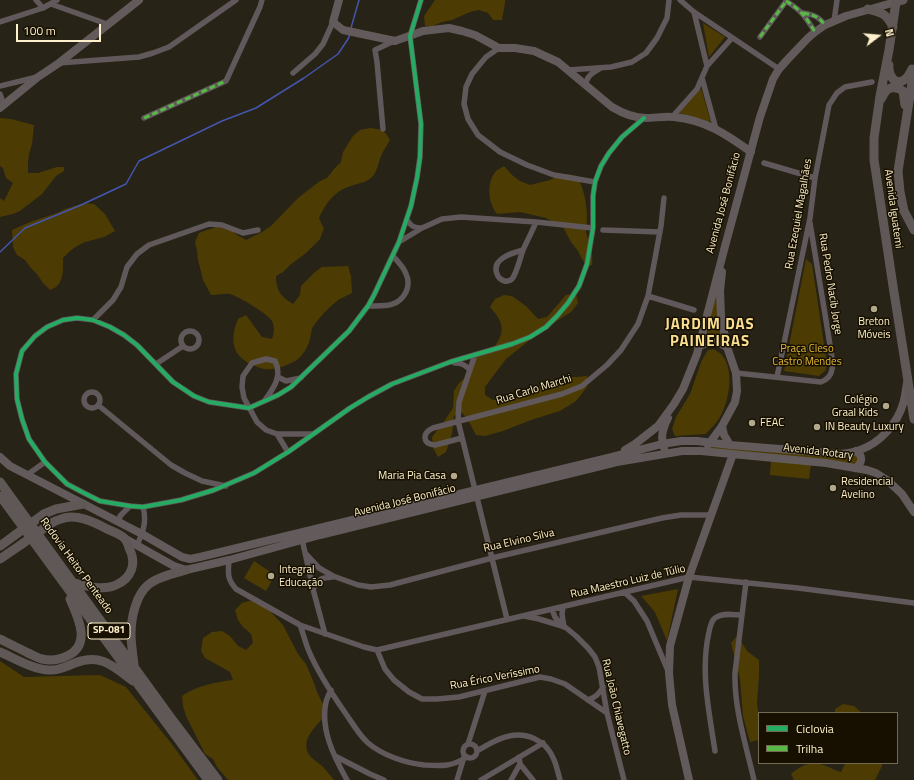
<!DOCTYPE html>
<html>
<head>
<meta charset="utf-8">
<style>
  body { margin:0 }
  #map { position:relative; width:914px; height:780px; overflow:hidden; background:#272316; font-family:"Titillium Web",sans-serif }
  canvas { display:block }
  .legend { position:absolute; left:758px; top:712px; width:140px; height:52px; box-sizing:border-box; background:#171000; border:1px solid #736a51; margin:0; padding:5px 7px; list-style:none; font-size:12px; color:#fdf0ca }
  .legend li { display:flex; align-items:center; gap:8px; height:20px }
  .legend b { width:20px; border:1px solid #736a51 }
  .north { position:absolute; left:858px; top:16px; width:40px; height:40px; -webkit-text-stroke:3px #171000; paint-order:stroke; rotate:74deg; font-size:11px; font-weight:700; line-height:16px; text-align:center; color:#fdf0ca }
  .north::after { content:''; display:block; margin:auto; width:14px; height:18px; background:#fdf0ca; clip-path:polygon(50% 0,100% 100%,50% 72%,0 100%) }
  .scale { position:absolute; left:16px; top:24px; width:85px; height:18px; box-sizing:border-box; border:2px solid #fdf0ca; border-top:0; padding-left:5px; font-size:12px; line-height:14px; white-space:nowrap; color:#fdf0ca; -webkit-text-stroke:3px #171000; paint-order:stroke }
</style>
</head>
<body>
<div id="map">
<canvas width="914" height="780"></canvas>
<ul class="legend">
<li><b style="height:5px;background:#26ab63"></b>Ciclovia</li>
<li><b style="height:5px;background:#58b947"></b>Trilha</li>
</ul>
<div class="north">N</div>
<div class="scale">100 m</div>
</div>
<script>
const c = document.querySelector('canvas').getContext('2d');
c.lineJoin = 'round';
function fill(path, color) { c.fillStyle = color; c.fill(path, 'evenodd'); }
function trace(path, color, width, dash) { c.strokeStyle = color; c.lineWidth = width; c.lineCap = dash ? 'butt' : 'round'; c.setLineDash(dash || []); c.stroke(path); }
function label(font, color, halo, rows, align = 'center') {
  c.font = font + ' "Titillium Web",sans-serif'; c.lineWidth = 3; c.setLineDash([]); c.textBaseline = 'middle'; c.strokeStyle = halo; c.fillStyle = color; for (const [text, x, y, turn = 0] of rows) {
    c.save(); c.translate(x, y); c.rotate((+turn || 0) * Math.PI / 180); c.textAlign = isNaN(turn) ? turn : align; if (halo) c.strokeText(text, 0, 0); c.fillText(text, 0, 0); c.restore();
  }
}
const green = new Path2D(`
  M435 0H505V3L502 20H493L488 13 479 10 470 12 452 20 442 22 433 26H425L424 16Z
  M703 23 725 37 709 57Z
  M701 88 711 122 679 113Z
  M0 118 11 119 34 125 32 144 29 154 28 163V173H38L57 167H64V171L56 176 42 194 20 211 13 214 0 217V198L4 201 13 183 6 178 3 168 0 166Z
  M370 128C380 129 385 130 390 140 387 146 382 152 380 159 378 165 377 171 373 176 367 183 359 183 351 186 335 190 325 204 319 218L323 227 324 228 320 239 306 253 290 265 283 272 276 276C276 290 281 297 293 304L300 295 301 286 315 272 322 267 348 266 351 276 352 293C347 296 340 298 336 302 329 307 315 322 312 329 311 332 311 335 310 338 309 345 305 352 300 357 294 364 273 371 264 369 254 367 240 360 236 351 231 340 234 329 238 319L246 315 262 337 272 339C274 333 275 328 272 321 268 314 238 296 230 294 224 293 217 295 211 295L203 280 198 260 197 251 195 242 199 233 207 230 217 227 230 229 237 235 246 240 262 232 271 226 298 198 320 181 327 178 334 169 341 162 343 152 353 136 360 130Z
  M504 166 512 175 520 181 530 185 550 180 558 176 567 174 577 176C584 189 587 204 587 218 587 223 586 227 586 231 588 243 594 252 592 265L587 266 582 259 578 251 571 242 563 227 546 218 520 212 497 214C488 203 486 183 496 171 498 169 502 168 504 166Z
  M85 203 94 204 105 214 115 231 104 237 85 242 77 246 70 251 63 258C63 267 64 281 56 287 55 288 52 289 50 290L43 283 37 274 30 267 25 260 17 255 13 247 12 230 30 222 57 213 65 209Z
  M806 259 812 264 827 364 825 371 819 376 784 371Z
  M719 279 722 340 710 337 703 339Z
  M576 294 578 303 571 312 541 331 506 359 485 387V395L493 400 502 399H511L529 394 537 387 547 384 556 380 566 377H576L587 376V387L576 401 560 411 531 420 503 431 485 436 476 435 467 418 461 412 454 416 452 434 446 452 438 457 433 448 432 437 443 423 453 408 454 391 459 383 466 377 471 358C477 355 489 351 494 347 496 345 498 341 499 339 506 326 498 316 490 307L495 299 504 295 512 296 526 306 538 319 547 317 566 295Z
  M708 350C711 350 713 349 715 350 717 351 720 353 722 355 735 371 729 401 720 417 717 423 710 429 706 434L675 436 672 429 676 417 690 394 702 360Z
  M713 444 858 454V464L709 450Z
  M771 460 811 464 809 479 770 475Z
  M254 561 275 575 266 591 244 578Z
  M678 589 667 641 655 612 641 596Z
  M253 600 268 609 283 625 298 654 306 664 314 683 317 692 325 708V716C315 727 297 743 312 758 315 761 319 763 322 766 326 770 330 775 334 780H228L217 767 213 759 205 754 186 716 183 706 182 696C196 686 216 682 233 680L230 672 205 658 201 651 203 638 212 632 222 631 230 636 238 646 246 650 253 643 251 634 243 627 238 620 235 610 242 603Z
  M737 636 742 643 747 651 759 660V676L757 703 759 718V740L750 742 743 716 740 679 731 643Z
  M0 661 24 677 100 675 126 687 171 743 198 780H0Z
  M843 704 854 706 862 713H835V709Z
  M814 763C824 763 832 770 841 772L845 764V763H882V766L875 780H794L791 774C798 768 804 764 814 763Z`);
const stream = new Path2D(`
  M351 28 359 0
  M0 252 25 228 81 205 126 184 139 161 222 121 256 108 304 78 338 54 348 39 350 34`);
const street = new Path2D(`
  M36 0 43 8
  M421 0 410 36 421 124 420 157 417 178 411 206 399 242 374 295 368 306 349 331 291 387 278 395 249 408 209 402 194 396 173 382 137 345 124 335 110 327 93 320 77 318 63 320 47 327 35 336 22 351 16 374 17 399 22 419 29 439 45 462 67 484 84 493 100 501 130 506 143 507 181 500 214 490 254 473 288 452 350 408 368 397 392 384 450 362 512 344 530 337 546 327 557 316 568 303 579 286 587 264 593 228V196L595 182 601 166 609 153 622 137 644 118
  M680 0 694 12 779 69
  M786 1C802 11 805 16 815 32
  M51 4 107 24
  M803 13C814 15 818 16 825 25
  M834 21 837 0
  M0 22 43 8 57 0
  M760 37 787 0
  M499 48 486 57 481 63 472 74 466 87 464 104 468 119 478 135 500 152 527 165 554 175 595 182
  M59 63 139 57 153 53 169 47 236 0
  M707 66 732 38
  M568 70 611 67 632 62 646 53 657 38 667 18 669 0
  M293 73 315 54 323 44 333 22
  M702 78 716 129
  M586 85C586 76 594 72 601 68
  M0 86 37 77
  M0 94 4 105
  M673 116 697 89 707 66 694 12
  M144 118 226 81 260 7 262 0
  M383 129 377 62 375 50 394 41
  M764 163 815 178
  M407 220C411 226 414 228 421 228
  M603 230 660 232
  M399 242 422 228 442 219 461 217 536 222 593 228
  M523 250C512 253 491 259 497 274 499 280 507 284 512 279 517 273 520 258 523 250 527 241 532 232 536 222
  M648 296 694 310
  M368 306C383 306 398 308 406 292 409 285 409 280 406 274 404 267 397 261 393 256
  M93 320 113 300 121 287 127 267 137 254 149 245 209 224 222 225 243 233 258 230
  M181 340a9 9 0 1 1 18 0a9 9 0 1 1-18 0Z
  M475 355 459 402 458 421 507 619
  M455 363C462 363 465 365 470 370
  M156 364 183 346
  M736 373 821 382C835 377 833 364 831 351L810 223
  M278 377 286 381 301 378
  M777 377 810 218 815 178 829 105 837 93 845 87 872 82
  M84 400a8 8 0 1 1 16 0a8 8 0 1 1-16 0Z
  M265 400C273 389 283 376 275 361L266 359 252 363 243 376 242 387 244 398 257 422 266 430 277 434H312
  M98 405 171 465 185 473 202 481 226 486
  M277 434 288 452
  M462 438 435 445C422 444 422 433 433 428L562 394 582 386 607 365 621 350 638 324 648 296 661 226 664 198
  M27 475 45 462
  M119 522 120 516 130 506
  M302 539 313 589 325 634
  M137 545C143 533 147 521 143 507
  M305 553 319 568 333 576 358 585 371 587 390 585 492 558 662 518 681 515H711
  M229 560C228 573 227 579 236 589L300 625 364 647 377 650 689 577 798 588 914 603
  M746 582 735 673C734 709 746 745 754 780
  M313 589C319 578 321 578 333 577
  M624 592 634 601 647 621 668 671
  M563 607 562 614 564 627
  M552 609 555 617 559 622 576 636 588 648 595 657 599 667 607 713 624 780
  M524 616 539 619 562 626
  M300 625C303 633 305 641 308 649 317 671 332 694 346 714 353 724 359 735 368 743 382 755 405 763 424 765 442 766 451 767 467 757
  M377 650 385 669 394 680 409 692 422 699H437L459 697 540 677 551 679 565 684 607 713
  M331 690C329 694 327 698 326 702 320 729 334 757 347 780
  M588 700C596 697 599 694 603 687
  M468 744 485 691
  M463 751a7 7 0 1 1 14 0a7 7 0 1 1-14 0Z
  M477 751C495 740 514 729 535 739 540 742 544 744 547 748 555 757 557 769 560 780
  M715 751C709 711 700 671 709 632 710 627 711 621 715 618 722 612 734 615 742 615
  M335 756 370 774 384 780
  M520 764 533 780
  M457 780 464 757
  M481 780 543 743
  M511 780 520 764 519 757`);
const secondary = new Path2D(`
  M339 0 333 22 343 30 395 41 423 31 449 28 462 31 475 35 499 48H515L534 51 558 62 612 107C622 113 634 118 646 118 655 118 665 116 674 117 705 120 726 134 751 152
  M0 108 38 77 59 63 139 0
  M698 347C711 341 714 340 727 347
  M722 426 724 435 730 445
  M708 445 722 426 735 402 737 391 736 373 727 347 721 316 720 291 722 272
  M664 448C660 437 663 428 668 418
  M625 450 635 444 658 426 674 404 683 389 697 354 724 250 760 117 773 79 779 69 788 59 808 38 815 32 825 25 846 16 896 2 897 0
  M0 457 10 466 142 534 182 557 190 559 200 557 612 457 662 444 681 441H697L730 445 842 454C848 453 854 452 860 450 880 443 897 424 903 404 905 397 906 390 907 383
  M855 468C862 464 864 456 856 451
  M124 538 163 560 174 566 186 570 229 560 320 535 617 462 682 451H701L826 463 867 470 876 473 887 480 902 494 914 512
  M689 780 672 705 669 673 670 646 689 577 733 454`);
const primary = new Path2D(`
  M903 0 896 2 889 50 880 96 874 138V160L893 286 914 419
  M868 9C882 13 886 13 893 27
  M889 65C888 73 894 87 904 80 908 78 910 73 912 69
  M914 70 898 171 900 192 904 211 914 230
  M881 99C883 97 884 92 887 90 891 86 899 88 903 91L905 105
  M0 482 171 718 218 780
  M0 496C69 591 139 685 208 780
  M44 514 56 509 83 504
  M50 524C53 522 57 520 61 519 76 513 94 522 107 529 112 531 119 534 123 537 126 539 128 544 129 548 137 563 132 578 116 585 103 591 87 586 74 583
  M0 546 15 535
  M0 559 22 544
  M0 639C9 644 19 648 28 653 33 655 37 658 42 659 51 661 59 660 67 656 92 645 78 617 70 599
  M0 652C14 658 34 670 49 670 58 671 67 666 75 663 101 653 113 666 133 681
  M134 665C133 655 131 644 131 634 131 618 136 595 148 585 157 577 175 573 186 570`);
const primaryBridge = new Path2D(`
  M15 535 44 514
  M22 544 50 524`);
const quiet = new Path2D(`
  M786 1C802 11 805 16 815 32
  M803 13C814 15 818 16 825 25
  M760 37 787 0
  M144 118 226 81`);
const cycleway = new Path2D(`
  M421 0 410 36 421 124 420 157 417 178 411 206 399 242 374 295 368 306 349 331 291 387 278 395 249 408 209 402 194 396 173 382 137 345 124 335 110 327 93 320 77 318 63 320 47 327 35 336 22 351 16 374 17 399 22 419 29 439 45 462 67 484 84 493 100 501 130 506 143 507 181 500 214 490 254 473 288 452 350 408 368 397 392 384 450 362 512 344 530 337 546 327 557 316 568 303 579 286 587 264 593 228V196L595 182 601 166 609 153 622 137 644 118`);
const markers = [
  [874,309,4,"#b2a88b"],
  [886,406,4,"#b2a88b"],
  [752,423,4,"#b2a88b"],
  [817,427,4,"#b2a88b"],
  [454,476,4,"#b2a88b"],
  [833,488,4,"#b2a88b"],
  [271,576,4,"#b2a88b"]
];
const shields = [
  [109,631,42]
];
const shieldNames = [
  ["SP-081",109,631]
];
const streetNames = [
  ["Avenida José Bonifácio",724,203,-75],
  ["Avenida Iguatemi",893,209,82],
  ["Rua Ezequiel Magalhães",799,214,-80],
  ["Rua Pedro Nacib Jorge",830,284,81],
  ["Rua Carlo Marchi",534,390,-17],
  ["Avenida Rotary",818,452,7],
  ["Avenida José Bonifácio",405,501,-14],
  ["Rua Elvino Silva",519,541,-13],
  ["Rodovia Heitor Penteado",76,566,54],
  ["Rua Maestro Luiz de Túlio",628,582,-13],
  ["Rua Érico Veríssimo",495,678,-11],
  ["Rua João Chiavegatto",616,707,77]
];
const poiNames = [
  ["Breton",874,322,"center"],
  ["Móveis",874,335,"center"],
  ["Colégio",878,400,"right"],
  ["Graal Kids",878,413,"right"],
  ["FEAC",760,423],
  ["IN Beauty Luxury",825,427],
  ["Maria Pia Casa",446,476,"right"],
  ["Residencial",841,482],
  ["Avelino",841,495],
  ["Integral",279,570],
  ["Educação",279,583]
];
const parkNames = [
  ["Praça Cleso",807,349],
  ["Castro Mendes",807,362]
];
const districtNames = [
  ["JARDIM DAS",710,325],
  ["PAINEIRAS",710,342]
];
fill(green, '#4c3c03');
trace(stream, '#4456af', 1.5);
trace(street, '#60585a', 5.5);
trace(secondary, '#625a5b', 8);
trace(primary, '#605857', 9);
trace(primaryBridge, '#605857', 9);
trace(quiet, '#58b947', 3, [6, 3]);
trace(cycleway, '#26ab63', 4);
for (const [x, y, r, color] of markers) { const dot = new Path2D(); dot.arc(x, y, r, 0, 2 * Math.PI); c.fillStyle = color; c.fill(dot); trace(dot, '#171000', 1.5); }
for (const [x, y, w] of shields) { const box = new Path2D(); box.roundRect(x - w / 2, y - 8, w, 16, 3); c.fillStyle = '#171000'; c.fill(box); trace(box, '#fdf0ca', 1); }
label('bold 10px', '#fdf0ca', null, shieldNames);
label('11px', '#fdf0ca', '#171000', streetNames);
label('11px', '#fdf0ca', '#171000', poiNames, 'left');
label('11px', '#e3ba35', '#171000', parkNames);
c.letterSpacing = '1px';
label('bold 15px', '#fbdf91', '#171000', districtNames);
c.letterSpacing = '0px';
</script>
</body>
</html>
